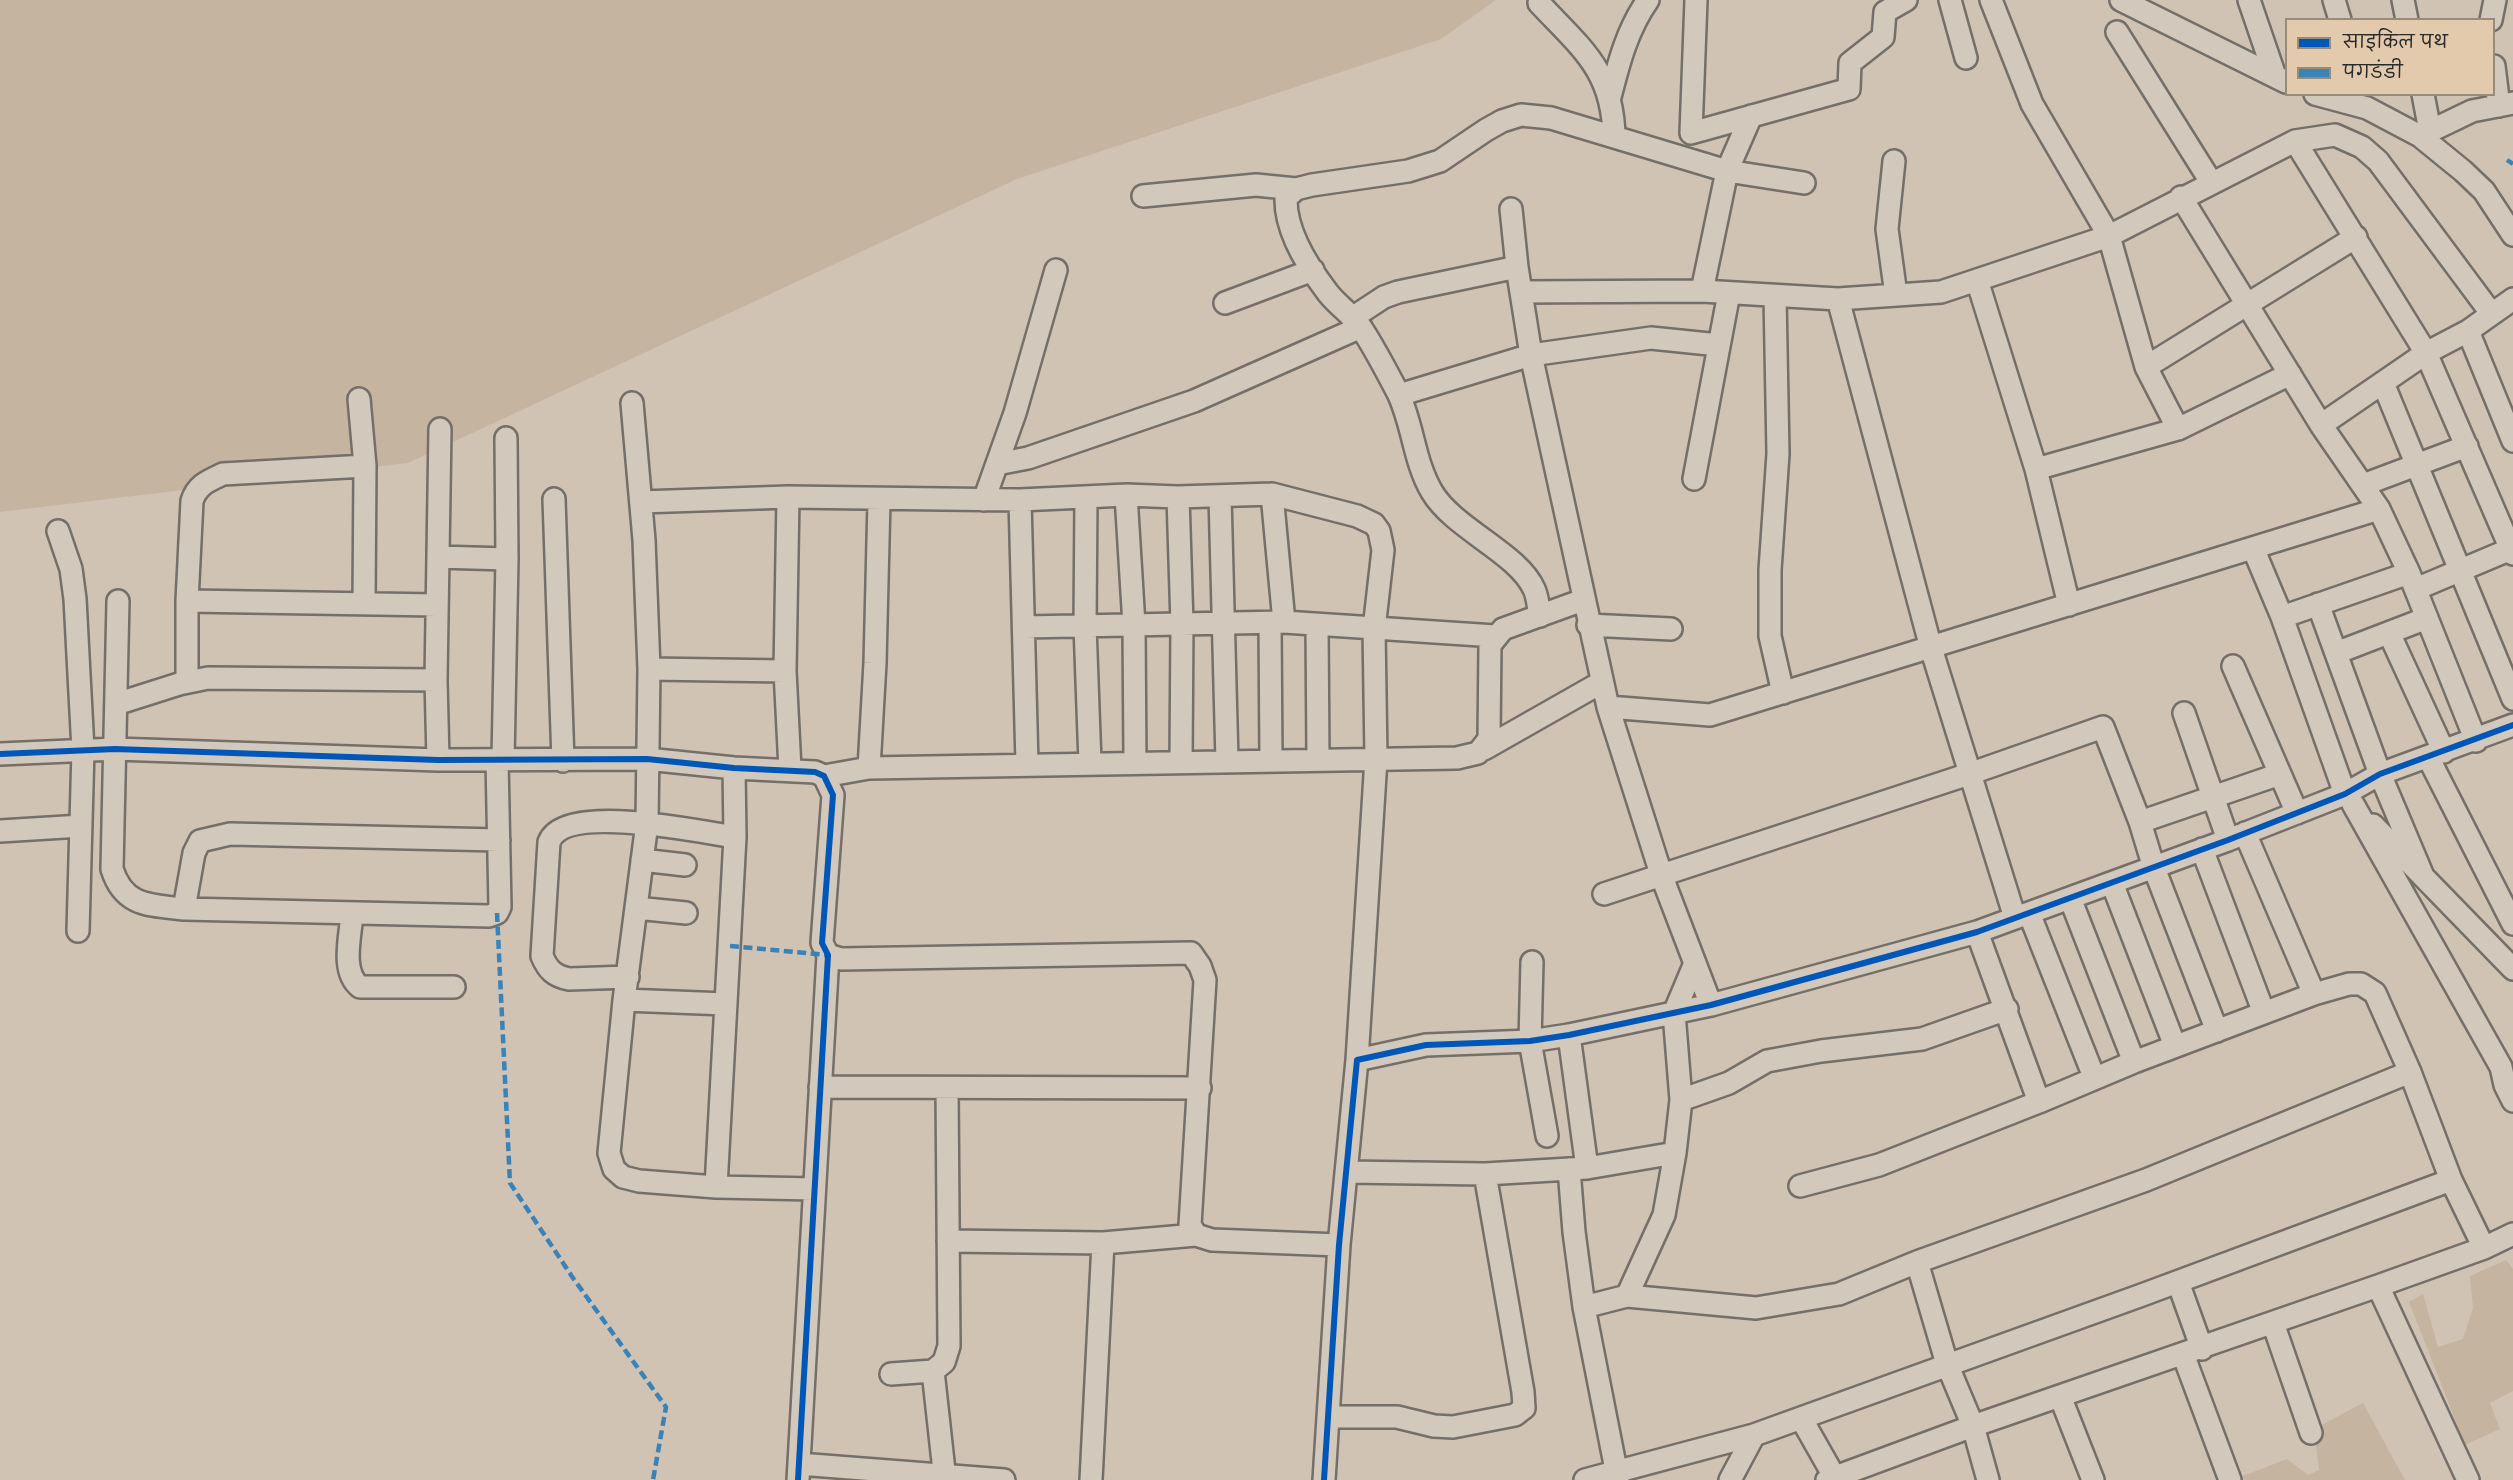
<!DOCTYPE html>
<html>
<head>
<meta charset="utf-8">
<style>
  body { margin:0 }
  #map { position:relative; width:2513px; height:1480px; overflow:hidden; background:#d0c3b4; font-family:"Comic Neue","Playpen Sans Deva",sans-serif }
  canvas { display:block }
  .legend { position:absolute; left:2285px; top:18px; width:210px; height:78px; box-sizing:border-box; background:#e4caac; border:2px solid #9a8a78; margin:0; padding:8px 10px; list-style:none; font-size:18px; color:#2b2b2b }
  .legend li { display:flex; align-items:center; gap:12px; height:30px }
  .legend b { width:30px; border:2px solid #9a8a78 }
</style>
</head>
<body>
<div id="map">
<canvas width="2513" height="1480"></canvas>
<ul class="legend">
<li><b style="height:8px;background:#0057b8"></b>साइकिल पथ</li>
<li><b style="height:8px;background:#3983b8"></b>पगडंडी</li>
</ul>
</div>
<script>
const c = document.querySelector('canvas').getContext('2d');
c.lineJoin = 'round';
function fill(path, color) { c.fillStyle = color; c.fill(path, 'evenodd'); }
function trace(path, color, width, dash) { c.strokeStyle = color; c.lineWidth = width; c.lineCap = dash ? 'butt' : 'round'; c.setLineDash(dash || []); c.stroke(path); }
const green = new Path2D(`
  M0 0H1496L1441 39 1017 179 408 463 0 512Z
  M2506 1260 2513 1269V1391L2490 1403 2500 1429 2465 1445 2409 1302 2423 1294 2438 1347 2463 1339 2473 1308 2470 1276Z
  M2363 1403 2405 1480H2244L2243 1476 2287 1459 2308 1475 2319 1470 2314 1429Z`);
const minor = new Path2D(`
  M1696 0 1691 133 1849 89 1850 63 1883 37 1885 12 1906 0
  M1950 0 1966 58
  M1991 0 2032 104 2109 236 2146 367 2178 429
  M2121 0 2286 82
  M2249 0 2275 76
  M2334 0 2340 20
  M2403 0 2407 20
  M1539 3C1581 48 1613 70 1614 137
  M2491 20 2495 0
  M2117 32 2211 182
  M2494 66 2499 106
  M2315 94 2367 108 2420 136 2463 171 2484 191 2513 235
  M2423 94 2430 131
  M1610 97C1619 62 1627 30 1648 0
  M2420 136 2472 111 2513 103
  M2295 141 2426 353 2513 554
  M1894 161 1887 229 1896 295
  M1143 196 1256 185 1296 189
  M2181 197 2321 425 2379 509 2409 573 2476 741
  M1511 209 1517 267 1531 355 1608 707 1662 877 1711 1005
  M1977 280 2036 469 2069 605
  M1702 291 1727 171 1751 116
  M1522 292 1702 291 1838 299 1941 292 2109 236 2295 141 2335 135 2362 147 2378 161 2491 313
  M1775 296 1778 454 1770 570V636L1783 693
  M1838 299 1931 648 2015 918
  M1225 303 1313 270
  M1352 318 1384 297 1398 292 1517 267
  M2468 331 2513 441
  M2146 367 2356 237
  M2383 383 2513 699
  M1399 395 1531 355 1651 338 1719 345
  M359 399 365 466 364 604
  M632 403 644 540 649 669 647 823 624 1000 609 1153 614 1169 623 1177 639 1181 716 1187 814 1189
  M2321 425 2426 353 2468 331 2513 299
  M997 464 1028 458 1194 401 1361 327
  M2036 469 2178 429 2290 374
  M1694 479 1729 293
  M2363 485 2467 446
  M1272 494 1284 622
  M1126 495 1134 625 1135 763
  M1220 496 1227 761
  M1086 497 1085 626 1090 763
  M1178 497 1182 624 1181 762
  M554 499 563 761
  M984 500 1015 413 1056 270
  M1020 500 1027 764
  M641 502 788 497
  M58 531 71 569 75 599 83 750 78 931
  M2253 548 2282 617 2345 794
  M438 557 507 559
  M2416 589 2511 549
  M118 601 112 869C124 907 150 905 184 909L489 916 497 913 500 907 497 760
  M187 601 437 605
  M2318 604 2380 774 2423 876
  M1540 616C1538 607 1538 597 1534 589 1518 553 1454 529 1432 492 1414 462 1413 424 1398 393 1387 372 1375 349 1362 329 1353 315 1338 306 1328 293 1308 267 1285 231 1286 198L1296 189 1312 185 1408 171 1440 161 1486 130 1502 121 1521 115 1551 118 1727 171 1804 183
  M2282 617 2409 573
  M1270 623 1271 761
  M1317 625 1318 760
  M1588 625 1671 629
  M1024 627 1284 622 1495 636
  M2389 633 2444 752
  M2336 653 2427 618
  M2233 666 2297 813
  M649 669 785 671
  M187 682V601L192 501C197 485 208 481 223 474L365 466
  M116 704 179 684 208 678 436 680
  M1608 707 1710 715 2379 509
  M2184 713 2228 840
  M1484 749 1602 682
  M0 754 115 749 438 760 647 759 734 768 815 772 824 776 833 795 822 943 828 955 798 1480
  M2428 757 2513 924
  M438 760 436 680 440 429
  M503 760 507 559 506 438
  M869 768 875 663 879 500
  M790 769 785 671 788 497 1020 500 1126 495 1178 497 1272 494 1357 516 1374 524 1379 531 1383 550 1374 629 1376 759 1357 1060
  M824 776 869 768 1457 758 1478 753 1489 739 1490 645 1503 629 1583 600
  M2353 804 2501 1067 2505 1085 2513 1101
  M2140 822 2280 774
  M2373 825 2513 969
  M0 831 81 826
  M2245 833 2314 994
  M2202 849 2264 1013
  M642 860 685 865
  M2112 883 2175 1046
  M1604 894 1969 774 2103 727 2140 822 2154 868 2217 1031
  M2070 898 2134 1062
  M636 908 686 913
  M184 909 194 853 200 841 230 834 499 840
  M352 913C351 935 340 971 360 987H454
  M2029 913 2094 1077
  M1977 932 2039 1102
  M828 955 841 959 1191 953 1200 966 1205 980 1190 1225 1196 1235
  M1532 962 1530 1041 1547 1136
  M628 977 569 979C554 976 548 970 542 956L549 842C564 802 701 832 735 837
  M624 1000 726 1004
  M1569 1035 1587 1168
  M820 1087 1200 1088
  M1681 1100 1674 1013 1695 963
  M1569 1169 1574 1232 1584 1307 1618 1480
  M1346 1172 1485 1174
  M1800 1186 1879 1165 2039 1102 2134 1062 2314 994 2349 984H2361L2375 993 2410 1072 2451 1180 2484 1248
  M716 1187 735 837 734 768
  M948 1241 1103 1243 1196 1235 1212 1240 1339 1245
  M1917 1262 1947 1364 1973 1426 1988 1480
  M2178 1282 2202 1349
  M2378 1286 2468 1480
  M1627 1296 1664 1215 1675 1153 1681 1100 1729 1083 1767 1061 1821 1051 1922 1039 2007 1009
  M1584 1307 1627 1296 1756 1308 1839 1294 1917 1262 2146 1180 2410 1072
  M2273 1323 2311 1433
  M2183 1354 2230 1480
  M933 1371 945 1480
  M891 1374 933 1371 944 1362 949 1346 947 1088
  M2060 1396 2093 1480
  M1328 1417H1397L1434 1426 1453 1427 1515 1415 1524 1408 1523 1392 1485 1174 1587 1168 1675 1153
  M1801 1418 1835 1478
  M799 1464 1004 1480
  M1091 1480 1103 1243
  M1324 1480 1339 1245 1357 1060 1426 1045 1530 1041 1569 1035 1711 1005 1977 932 2228 840 2345 794 2380 774 2513 725
  M1585 1480 1754 1435 2142 1295 2451 1180
  M1730 1480 1754 1435
  M1827 1480 1973 1426 2378 1286 2484 1248 2513 1234`);
const quiet = new Path2D(`
  M2507 160 2513 164
  M497 913 510 1183 573 1278 666 1407 653 1480
  M730 946 828 955`);
const cycleway = new Path2D(`
  M0 754 115 749 438 760 647 759 734 768 815 772 824 776 833 795 822 943 828 955 798 1480
  M1324 1480 1339 1245 1357 1060 1426 1045 1530 1041 1569 1035 1711 1005 1977 932 2228 840 2345 794 2380 774 2513 725`);
fill(green, '#c5b4a0');
trace(minor, '#756f69', 26);
trace(minor, '#d2c8bc', 21);
trace(quiet, '#3983b8', 4.5, [9, 4.5]);
trace(cycleway, '#0057b8', 6);
</script>
</body>
</html>
